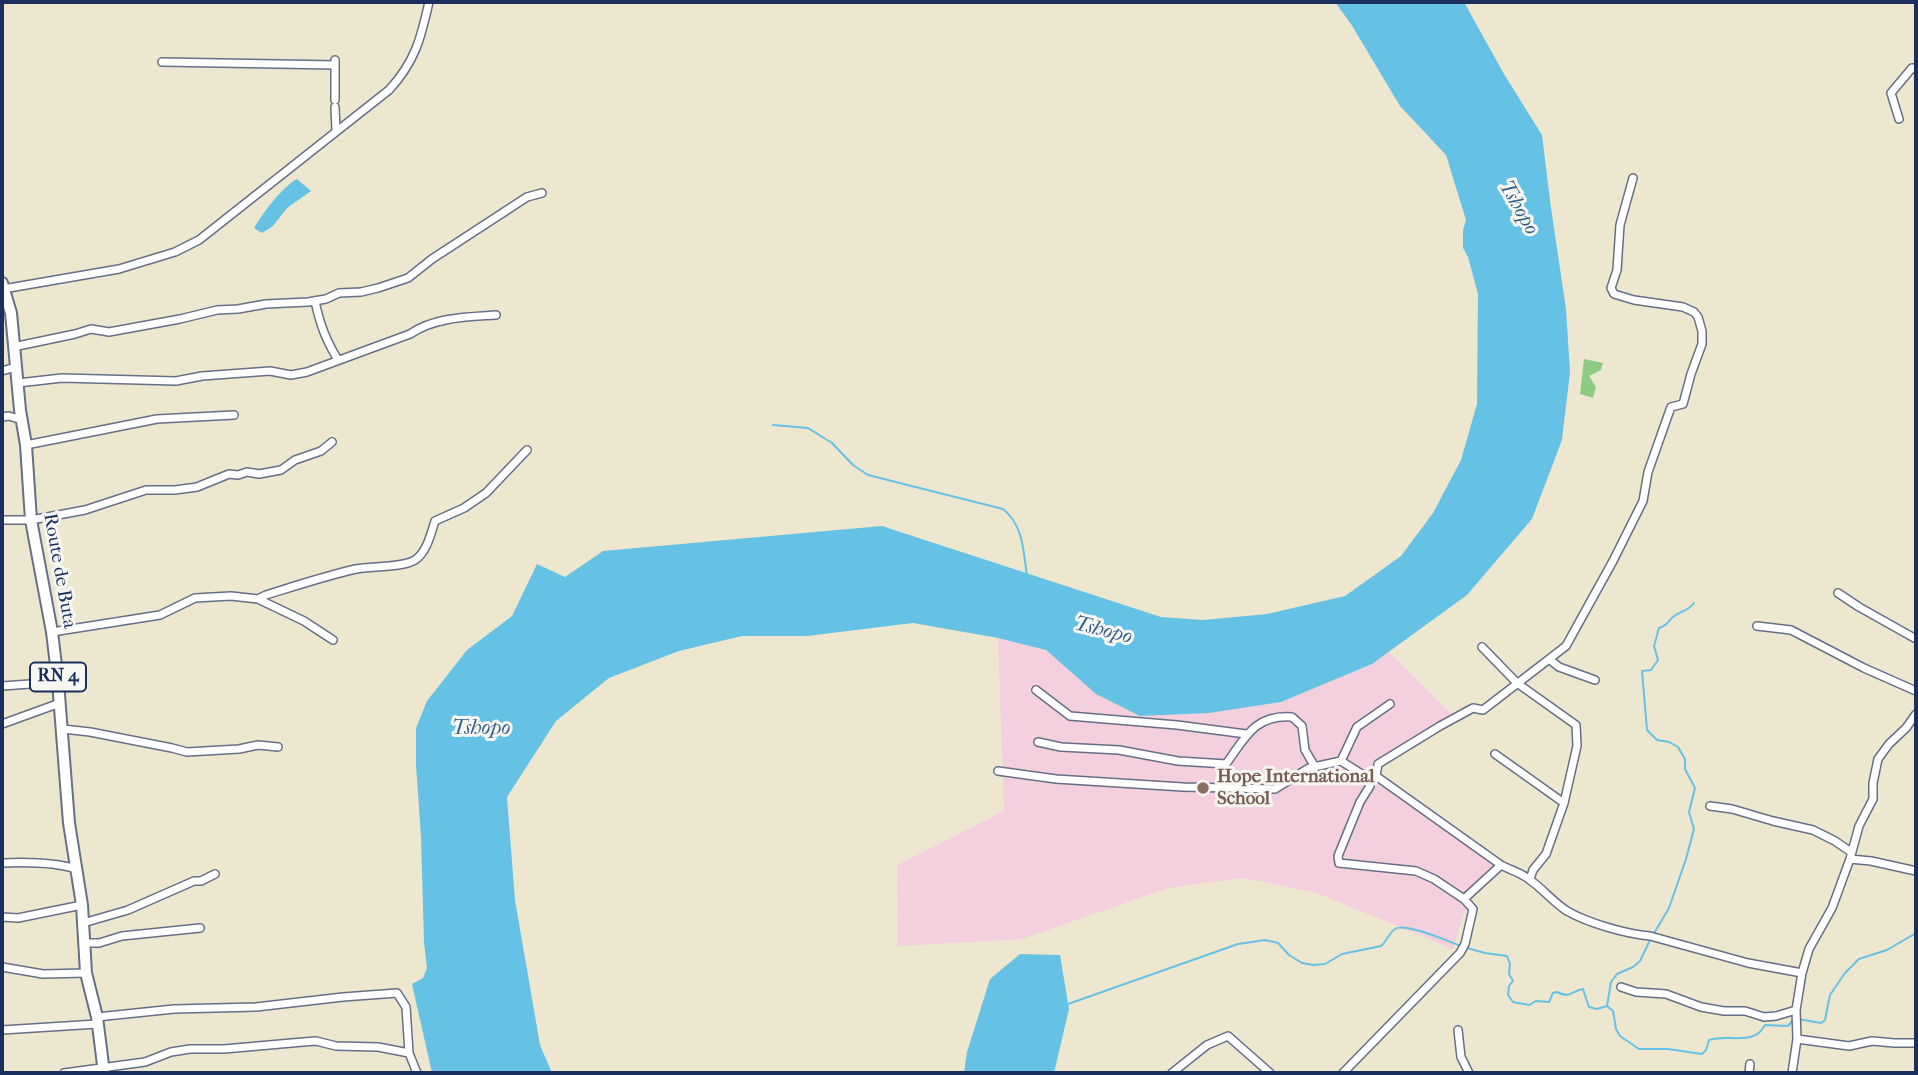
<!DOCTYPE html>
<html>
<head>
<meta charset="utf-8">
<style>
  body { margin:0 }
  #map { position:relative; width:1918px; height:1075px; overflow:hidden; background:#eee7cf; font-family:"IM FELL French Canon",serif }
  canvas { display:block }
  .frame { position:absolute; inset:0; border:4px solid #1b2f5e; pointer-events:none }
</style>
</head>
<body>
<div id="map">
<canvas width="1918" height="1075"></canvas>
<div class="frame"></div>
</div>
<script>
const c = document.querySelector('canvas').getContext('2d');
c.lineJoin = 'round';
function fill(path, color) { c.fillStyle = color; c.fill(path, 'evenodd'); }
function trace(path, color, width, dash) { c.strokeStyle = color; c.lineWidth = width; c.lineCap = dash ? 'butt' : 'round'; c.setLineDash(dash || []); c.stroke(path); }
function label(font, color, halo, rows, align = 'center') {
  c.font = font + ' "IM FELL French Canon",serif'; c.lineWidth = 6; c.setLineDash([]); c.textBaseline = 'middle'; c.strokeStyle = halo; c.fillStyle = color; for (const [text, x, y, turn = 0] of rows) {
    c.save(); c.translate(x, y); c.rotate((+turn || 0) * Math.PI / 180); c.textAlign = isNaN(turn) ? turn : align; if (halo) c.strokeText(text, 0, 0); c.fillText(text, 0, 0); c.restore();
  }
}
const built = new Path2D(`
  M998 638 1046 650 1096 694 1140 716 1209 713 1281 702 1372 664 1389 652 1451 714 1371 766 1499 859 1459 900 1466 907 1453 949 1317 893 1244 878 1168 888 1022 939 898 946 897 865 1004 811Z`);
const green = new Path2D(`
  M1584 359 1603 363 1601 370 1589 376 1596 387 1593 398 1580 394Z`);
const water = new Path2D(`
  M1335 2H1464L1504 74 1542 135 1551 208 1566 309 1570 372 1562 440 1532 519 1467 595 1372 664 1281 702 1209 713 1140 716 1096 694 1046 650 998 638 913 623 807 636H742L679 651 609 678 556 721 507 797 515 900 540 1045 552 1073H432L412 984 423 978 427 968 424 943 421 837 416 764V728L427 701 467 650 512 616 537 564 565 577 603 551 882 526 1161 617 1203 620 1267 614 1345 596 1401 556 1433 513 1461 460 1477 404 1478 294 1468 257 1463 248V230L1466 220 1446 155 1400 106 1351 24Z
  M297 179 311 191 287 208 273 226 262 233 254 228C262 214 283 186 297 179Z
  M1020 954 1060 955 1069 1009 1054 1073H964L967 1052 990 979Z`);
const stream = new Path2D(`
  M773 425 808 428 832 443 853 465 868 475 1003 509C1024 526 1023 551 1027 575
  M1653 935 1669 908 1686 859 1694 829 1689 812 1695 788 1685 769V759L1678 747 1669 742 1657 740 1647 730 1642 671 1651 670 1658 660 1654 646 1659 628C1667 626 1667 622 1673 617 1681 610 1686 613 1694 603
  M1467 948 1485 953 1507 956 1510 964 1509 974 1513 981 1509 986 1508 995 1513 1002 1529 1005 1536 1001 1549 1002 1553 993 1557 992C1571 999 1571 991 1583 989L1589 1007 1597 1009 1607 1006 1613 1011 1616 1029 1620 1036 1639 1049H1668L1702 1054 1706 1050 1709 1040C1723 1035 1746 1042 1757 1034 1761 1032 1763 1028 1765 1025L1788 1026 1793 1020
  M1068 1004 1238 944 1265 940 1278 943 1289 955 1302 963 1313 965 1325 964 1342 954 1381 946C1386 942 1390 932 1395 929 1405 922 1450 942 1461 946
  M1607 1006 1611 982 1617 974 1633 967 1640 961 1650 940
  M1798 1019 1821 1023 1825 1020 1830 995 1845 973 1859 959 1887 950 1916 933`);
const minor = new Path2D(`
  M335 60V100
  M162 62 335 65
  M335 107 336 131
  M1899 119 1891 93 1912 68H1916
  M3 289 119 269 175 252 199 240 389 90C415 62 421 38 429 2
  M315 301C320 325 326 340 338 360
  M13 347 75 334 91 329 109 332 180 319 217 310 238 309 266 304 308 302 326 299 339 293 361 292 378 288 408 278 432 259 527 197 542 193
  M2 371 16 367
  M18 383 62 378 176 381 202 376 270 371 291 375 307 372 410 334C435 317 467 317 496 315
  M2 417 9 416 22 420
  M26 445 157 419 234 415
  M2 520H31L85 510 146 490H175L197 487 229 474 238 475 247 472 259 474 281 470 295 460 321 451 332 442
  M1838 593 1859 607 1916 639
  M258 599 266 595C295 586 325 576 356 569 371 566 402 568 415 560 427 552 431 533 435 521L464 508 486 493 527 450
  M1757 626 1791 630 1864 668 1916 691
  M52 632 160 615 195 598 231 596 258 599 304 621 333 640
  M1482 647 1517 683 1576 725 1577 746 1564 803 1546 854 1533 870 1530 879
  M1549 659 1559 667 1595 680
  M2 686 58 682
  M1036 690 1070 716 1177 725 1246 734
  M2 724 60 703
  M63 729 90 732 172 748 187 752 239 749 258 745 278 747
  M1038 742 1061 747 1119 750 1178 761 1226 764C1245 738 1255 714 1292 717L1302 726 1305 750 1315 767
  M1495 754 1564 803
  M1341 761 1357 727 1390 704
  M998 771 1056 779 1183 787 1275 789 1309 768 1341 761 1368 778 1370 786 1360 802 1338 856 1339 863 1416 871 1434 879 1464 899
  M1710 806 1732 809 1773 821 1813 830 1835 841 1851 852
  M1850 859 1871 861 1916 871
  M2 863C25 862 54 862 76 869
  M1501 865 1376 776 1378 764 1440 726 1473 708 1483 710 1566 646 1613 561 1643 501 1648 472 1671 407 1683 404 1691 374 1702 344V331L1698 317 1694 312 1683 307 1634 300 1614 294 1611 288 1617 270 1620 225 1633 178
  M2 917 18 918 82 905
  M83 923 128 910 194 881H201L215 874
  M85 943H99L122 936 200 928
  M2 967 43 974 86 973
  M1621 987 1636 992 1666 994 1701 1007 1724 1011H1745L1764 1017 1776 1016 1796 1010
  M97 1017 174 1009 256 1007 343 997 397 993 406 1007 409 1053 417 1073
  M2 1030 97 1024
  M1458 1030 1461 1057 1469 1073
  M1797 1039 1849 1046 1872 1041 1894 1043H1916
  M64 1073 145 1062 171 1052 190 1049H224L303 1042 316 1041 336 1046 378 1047 409 1053
  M1172 1073 1207 1045 1228 1036 1270 1073
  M1343 1073 1460 953 1465 944 1473 909 1464 899 1501 865C1510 870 1522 873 1530 880 1543 889 1553 902 1567 911 1588 923 1626 934 1650 936L1748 963 1802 973
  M1749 1073 1750 1064
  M1792 1073 1797 1039 1796 1010 1802 973 1809 949 1832 908 1850 859 1859 826 1873 799V783L1878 759 1889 744 1906 728 1916 714`);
const highway = new Path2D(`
  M2 283 11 313 20 410 26 445 31 520 52 632 58 682 69 823 82 905 86 973 97 1017 104 1073`);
const markers = [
  [1203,788,7,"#8d6e63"]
];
const shields = [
  [58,677,56]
];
const shieldNames = [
  ["RN 4",58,677]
];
const streetNames = [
  ["Route de Buta",59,571,80]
];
const educationNames = [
  ["Hope International",1217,777],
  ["School",1217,799]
];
const waterNames = [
  ["Tshopo",1518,208,60],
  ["Tshopo",1103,631,14],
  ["Tshopo",481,729]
];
fill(built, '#f4cfdd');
fill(green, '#8ccb82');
fill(water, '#66c2e4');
trace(stream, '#66c2e4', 2);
trace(minor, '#656f86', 10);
trace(highway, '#656f86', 14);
trace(minor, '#fff', 7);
trace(highway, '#fff', 10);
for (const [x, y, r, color] of markers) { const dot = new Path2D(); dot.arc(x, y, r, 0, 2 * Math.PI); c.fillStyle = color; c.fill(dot); trace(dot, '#f6f6f2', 2.5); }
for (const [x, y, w] of shields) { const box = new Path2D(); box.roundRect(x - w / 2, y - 14.5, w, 29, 5); c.fillStyle = '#f6f6f2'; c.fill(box); trace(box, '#1b2f5e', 2); }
label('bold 18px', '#1b2f5e', null, shieldNames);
label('19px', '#1b2f5e', '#f6f6f2', streetNames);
label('bold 19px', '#785e54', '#f6f6f2', educationNames, 'left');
label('italic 21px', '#325b86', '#f6f6f2', waterNames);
</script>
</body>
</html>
